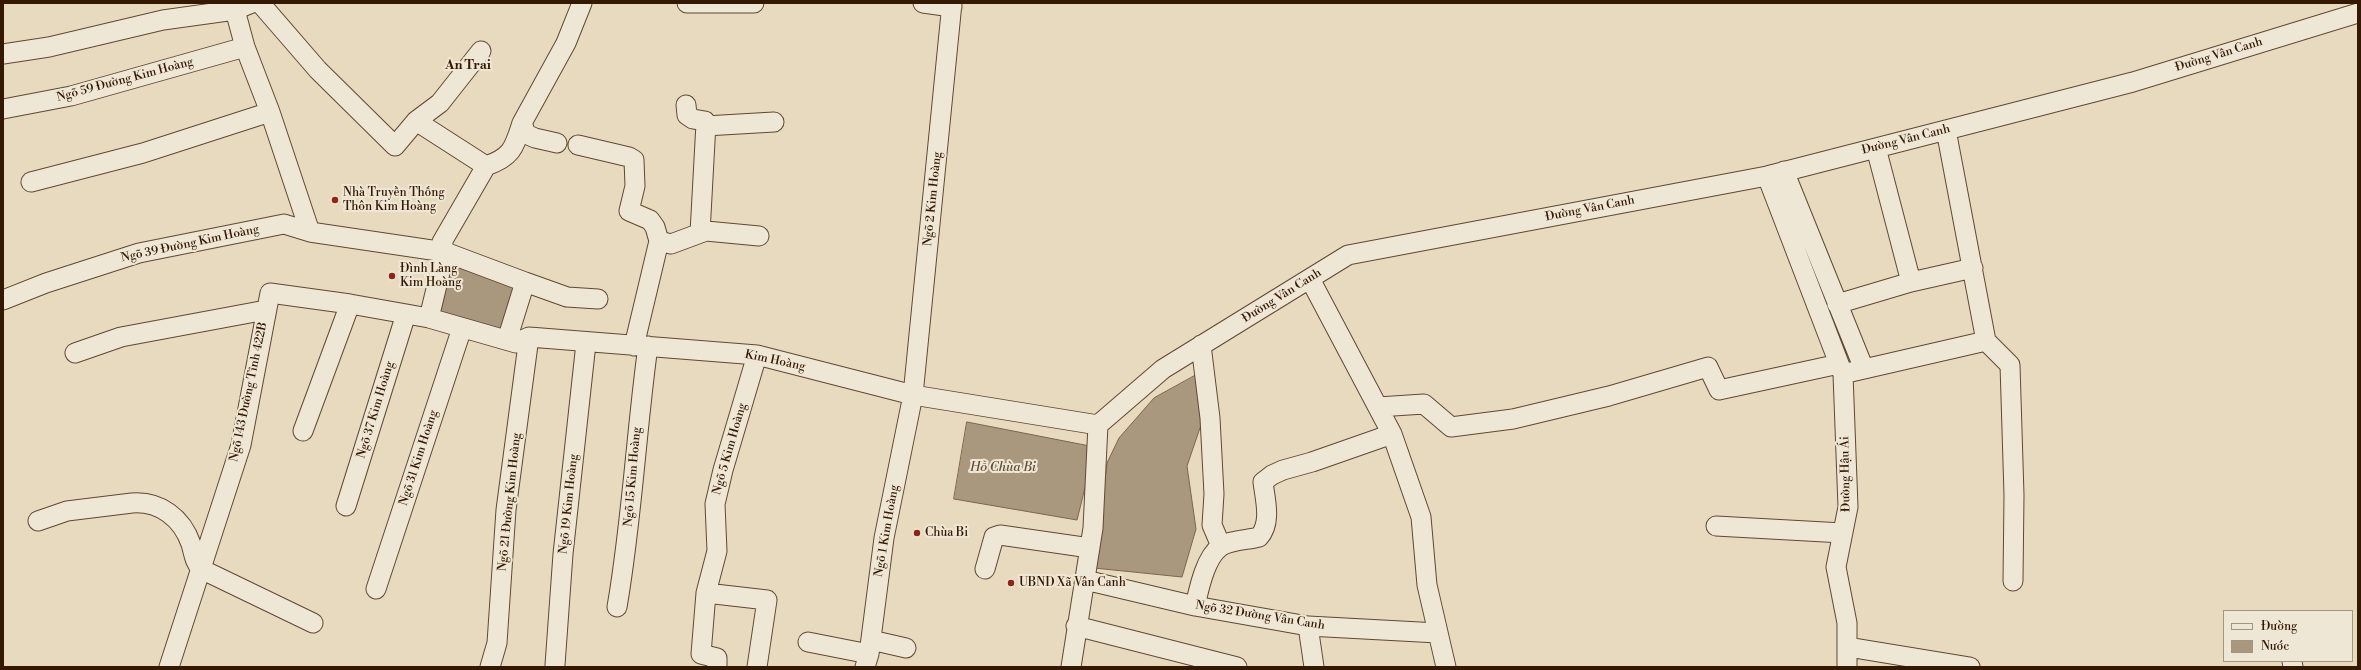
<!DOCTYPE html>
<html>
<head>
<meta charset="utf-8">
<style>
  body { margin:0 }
  #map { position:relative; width:2361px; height:670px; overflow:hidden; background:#e7dabf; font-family:"Libre Bodoni",serif }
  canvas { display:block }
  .frame { position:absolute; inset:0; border:4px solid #341801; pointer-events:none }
  .legend { position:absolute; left:2223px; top:610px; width:130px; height:52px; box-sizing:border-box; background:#efe7d5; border:1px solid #a49480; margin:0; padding:5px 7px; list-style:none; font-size:12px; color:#341801 }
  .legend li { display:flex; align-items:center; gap:8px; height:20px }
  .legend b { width:20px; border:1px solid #a49480 }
</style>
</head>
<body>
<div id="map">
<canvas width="2361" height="670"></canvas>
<div class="frame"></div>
<ul class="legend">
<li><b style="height:5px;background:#efe7d5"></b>Đường</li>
<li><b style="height:11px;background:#aa987e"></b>Nước</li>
</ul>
</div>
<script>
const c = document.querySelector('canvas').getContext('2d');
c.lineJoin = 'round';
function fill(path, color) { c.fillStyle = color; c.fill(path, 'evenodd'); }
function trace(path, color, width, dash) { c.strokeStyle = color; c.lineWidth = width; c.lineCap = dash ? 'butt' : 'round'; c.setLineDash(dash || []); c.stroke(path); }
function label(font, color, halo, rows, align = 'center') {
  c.font = font + ' "Libre Bodoni",serif'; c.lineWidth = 4; c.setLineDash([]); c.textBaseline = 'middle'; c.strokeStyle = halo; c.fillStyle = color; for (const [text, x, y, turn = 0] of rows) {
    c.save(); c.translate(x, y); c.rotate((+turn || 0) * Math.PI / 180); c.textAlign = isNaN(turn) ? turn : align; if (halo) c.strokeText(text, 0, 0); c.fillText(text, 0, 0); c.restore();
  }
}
const water = new Path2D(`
  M454 260 518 282 501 332 438 314Z
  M1198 374 1202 422 1187 466 1196 529 1182 577 1094 568 1107 463 1119 438 1154 398Z
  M967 422 1095 447 1077 520 954 499Z`);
const minor = new Path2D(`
  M252 3 235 10 245 47 270 112 310 232
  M260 3 318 70 395 146 416 121 440 103 481 51
  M687 3H754
  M923 3 952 7
  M3 54 49 47 163 20 235 10
  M686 105 687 115 693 119 705 121 706 123 700 233
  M3 109 71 96 245 47
  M416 121 486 166 442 242 445 252 525 282 507 340
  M705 126 774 122
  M1946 130 1986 341 2010 365 2014 495 2013 581
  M557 143 535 138 526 134 522 123 566 43 582 3
  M578 145 629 157 634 160 635 186 629 211 650 220 655 227 659 241 634 346
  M1876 148 1911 282
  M486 166C512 157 514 148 522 123
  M1784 171 1864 369
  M1767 176 1843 374 1848 507 1836 567 1847 623V667
  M31 182 143 153 270 112
  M659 241 671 244 706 231 759 236
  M1310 279 1392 434 1421 517 1427 585 1446 667
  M525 282 567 297 598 299
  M3 300 46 283 139 253 284 224 310 232 445 252 429 318
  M1837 304 1911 282 1973 268
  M1201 345 1210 418 1214 494 1212 525 1221 546
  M75 353 121 337 266 310
  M1851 372 1986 341
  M1378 407 1424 404 1451 427 1513 419 1609 396 1708 367 1719 390 1839 364
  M303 431 350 304
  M346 506 406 314
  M38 521 67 511 132 503C160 501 182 518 191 544 194 554 194 561 201 569L313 623
  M1716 526 1843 533
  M985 569 994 537 1000 535 1090 548
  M1085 580 1195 606 1308 626 1438 633
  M376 589 462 328
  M706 593 701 654 717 658V667
  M1195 606C1199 589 1205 558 1220 547 1229 540 1248 540 1259 537 1272 523 1265 499 1263 482L1272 475 1283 470 1312 462 1392 434
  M617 607C632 521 636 433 648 346
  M1076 626 1237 667
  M1308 626 1314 667
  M871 640 906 648
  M808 642 869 654
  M1848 647 1970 667
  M2292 661 2293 667
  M555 665 563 554 586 343
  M169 667 241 445 270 293 350 304 429 318 516 343 529 337 757 355 913 395 1098 425
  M490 667 497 643 506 510 529 337
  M757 667 767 600 706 593 717 551 715 504 723 470 757 355
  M865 667 869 654 884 538 913 395 952 3
  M1071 667 1093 528 1098 425 1163 369 1348 255 1767 176 2133 82 2358 13`);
const markers = [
  [335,200,4,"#8f2418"],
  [392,276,4,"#8f2418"],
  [917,533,4,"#8f2418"],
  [1011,583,4,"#8f2418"]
];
const streetNames = [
  ["Đường Vân Canh",2219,55,-17],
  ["Ngõ 59 Đường Kim Hoàng",125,80,-15],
  ["Đường Vân Canh",1906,140,-14],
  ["Ngõ 2 Kim Hoàng",933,199,-84],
  ["Đường Vân Canh",1590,209,-11],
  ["Ngõ 39 Đường Kim Hoàng",190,244,-12],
  ["Đường Vân Canh",1282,296,-32],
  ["Kim Hoàng",775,361,12],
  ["Ngõ 143 Đường Tỉnh 422B",249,392,-78],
  ["Ngõ 37 Kim Hoàng",376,410,-73],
  ["Ngõ 5 Kim Hoàng",730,449,-74],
  ["Ngõ 31 Kim Hoàng",419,458,-72],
  ["Đường Hậu Ái",1846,474,-91],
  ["Ngõ 15 Kim Hoàng",633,477,-85],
  ["Ngõ 21 Đường Kim Hoàng",510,502,-84],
  ["Ngõ 19 Kim Hoàng",569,504,-84],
  ["Ngõ 1 Kim Hoàng",887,531,-80],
  ["Ngõ 32 Đường Vân Canh",1260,616,9]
];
const poiNames = [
  ["Nhà Truyền Thống",343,193],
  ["Thôn Kim Hoàng",343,207],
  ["Đình Làng",400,269],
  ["Kim Hoàng",400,283],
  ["Chùa Bi",925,533],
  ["UBND Xã Vân Canh",1019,583]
];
const neighbourhoodNames = [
  ["An Trai",468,66]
];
const waterNames = [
  ["Hồ Chùa Bi",1003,468]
];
fill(water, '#aa987e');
trace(water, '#7b654c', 1);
trace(minor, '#614830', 21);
trace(minor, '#efe7d5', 19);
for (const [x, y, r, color] of markers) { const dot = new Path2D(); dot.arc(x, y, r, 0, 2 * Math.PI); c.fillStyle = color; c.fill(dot); trace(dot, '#efe7d5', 1.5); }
label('12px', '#341801', '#efe7d5', streetNames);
label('12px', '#341801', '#efe7d5', poiNames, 'left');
label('bold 13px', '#341801', '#efe7d5', neighbourhoodNames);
label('italic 13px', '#634b33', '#efe7d5', waterNames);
</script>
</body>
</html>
